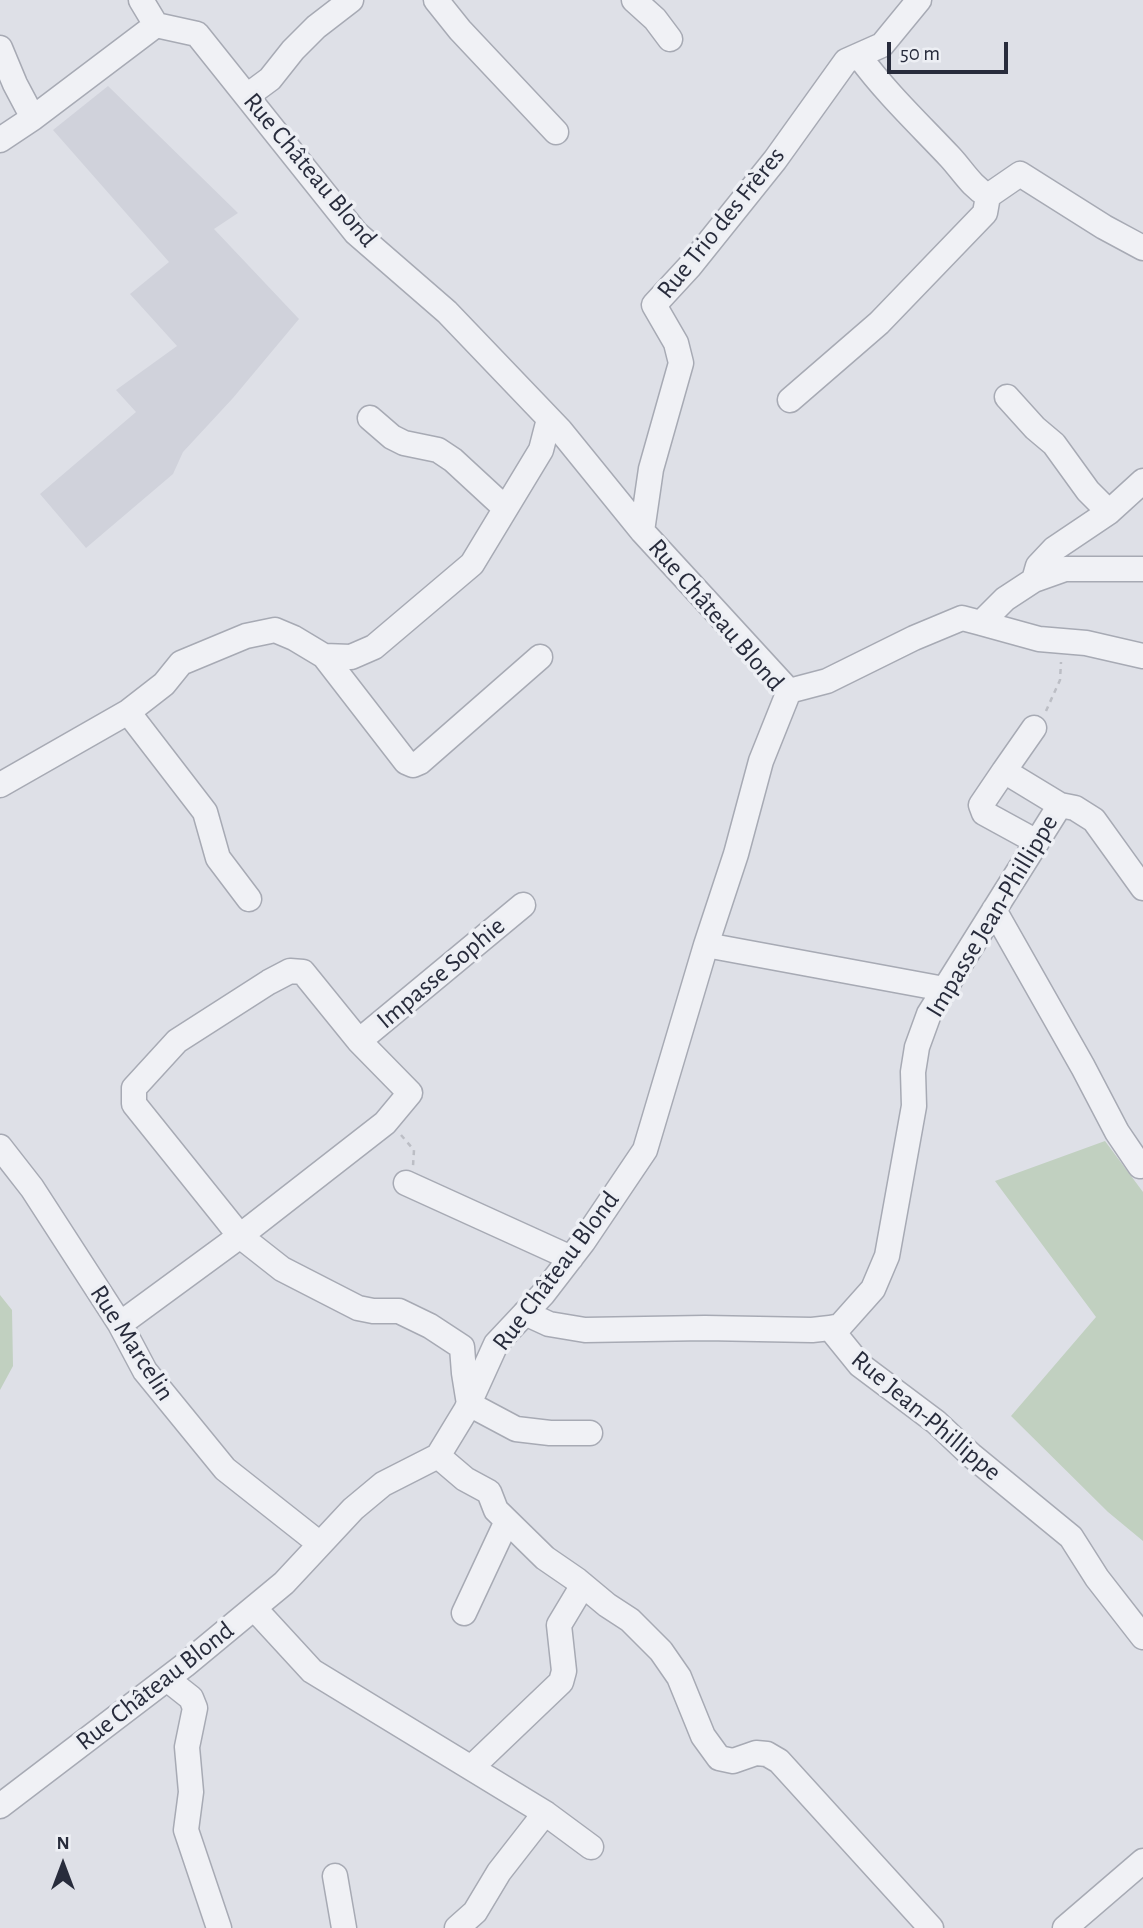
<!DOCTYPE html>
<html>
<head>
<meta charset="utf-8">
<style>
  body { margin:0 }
  #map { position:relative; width:1143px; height:1928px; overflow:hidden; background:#dee0e7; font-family:"Alegreya Sans",sans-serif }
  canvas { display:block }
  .north { position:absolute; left:28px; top:1830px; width:70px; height:70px; -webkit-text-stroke:5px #edeff4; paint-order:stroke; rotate:0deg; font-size:19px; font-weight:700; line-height:28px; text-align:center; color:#282c3c }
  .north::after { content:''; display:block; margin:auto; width:24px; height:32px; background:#282c3c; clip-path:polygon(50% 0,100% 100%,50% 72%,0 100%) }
  .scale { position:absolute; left:887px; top:42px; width:121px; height:32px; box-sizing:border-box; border:4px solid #282c3c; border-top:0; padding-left:9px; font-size:21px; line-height:24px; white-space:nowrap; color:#282c3c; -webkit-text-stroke:5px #edeff4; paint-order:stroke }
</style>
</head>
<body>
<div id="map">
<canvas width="1143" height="1928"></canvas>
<div class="north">N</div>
<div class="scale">50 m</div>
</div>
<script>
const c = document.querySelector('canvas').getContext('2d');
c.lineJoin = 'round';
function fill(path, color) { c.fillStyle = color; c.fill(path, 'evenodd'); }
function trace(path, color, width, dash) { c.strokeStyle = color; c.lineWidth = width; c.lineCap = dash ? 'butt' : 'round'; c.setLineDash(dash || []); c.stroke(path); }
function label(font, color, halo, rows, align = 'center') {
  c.font = font + ' "Alegreya Sans",sans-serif'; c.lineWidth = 7; c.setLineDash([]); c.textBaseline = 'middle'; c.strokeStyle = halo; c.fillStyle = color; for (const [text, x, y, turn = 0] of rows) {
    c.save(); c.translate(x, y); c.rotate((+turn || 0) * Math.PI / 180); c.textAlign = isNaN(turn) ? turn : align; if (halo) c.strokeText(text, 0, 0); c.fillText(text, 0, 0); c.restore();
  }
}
const built = new Path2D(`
  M108 86 238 213 214 229 299 319 233 398 183 452 173 474 86 548 40 494 136 412 116 390 177 346 130 294 169 262 53 130Z`);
const green = new Path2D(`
  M1105 1141 1143 1192V1541L1108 1512 1011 1416 1096 1317 995 1181Z
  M0 1295 12 1310 13 1366 0 1390Z`);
const path = new Path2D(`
  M1046 711 1060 680 1061 662
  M401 1135 414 1150 413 1166`);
const minor = new Path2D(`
  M141 0 156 25
  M436 0 460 30 556 132
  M634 0 655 19 670 39
  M156 25 197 34 356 233 447 312 560 430 642 531 789 691
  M0 48 15 84 33 118
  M859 56C886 93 919 124 950 157 963 171 971 186 988 196L1020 174 1104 227 1143 248
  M247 96 270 79 293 50 316 27 351 0
  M0 140 33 118 156 25
  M1007 397 1035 428 1054 444 1088 491 1109 512
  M790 400 879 323 985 213 988 196
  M370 418 392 437 404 443 438 450 453 460 505 508
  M642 531 651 469 681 363 676 343 654 305 690 266 775 160 846 61 882 45 919 0
  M1034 580 1065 569H1143
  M981 623 1039 639 1086 643 1143 656
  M324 656 406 762 413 765 420 762 540 657
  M789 691 827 681 914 638 962 618 981 623 1005 599 1034 580 1038 566 1054 549 1109 512 1143 481
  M128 712 205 812 218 858 249 899
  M1004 771 981 805 984 813 1037 842
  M0 785 128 712 164 684 181 663 246 636 275 630 294 638 324 656 351 657 374 647 472 564 541 450 549 419
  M1060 805 1075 808 1094 820 1143 888
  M994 910 1083 1067 1117 1132 1140 1166
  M706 945 944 989
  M359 1041 303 972 290 971 269 982 177 1041 134 1088V1104L240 1236 282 1269 358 1308 373 1311H399L430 1326 462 1347 464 1373 469 1404 516 1429 550 1433H590
  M0 1147 32 1188 120 1324 145 1371 225 1469 320 1544
  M406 1183 571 1258
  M525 1313 549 1324 585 1330 705 1328 812 1330 830 1328 860 1365 936 1422 971 1455 1071 1537 1097 1578 1143 1637
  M120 1324 240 1236 385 1123 410 1093 359 1041 523 905
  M830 1328 840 1326 873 1289 887 1256 914 1106 913 1072 917 1047 929 1014 1060 805 1004 771 1034 728
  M438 1456 465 1479 489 1492 496 1510 545 1558 577 1580 607 1605 630 1620 661 1651 679 1677 703 1736 719 1758 733 1761 756 1753 767 1754 779 1761 931 1928
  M254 1608 312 1671 545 1813 591 1847
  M464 1613 507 1521
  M167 1679 191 1698 195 1708 187 1747 191 1792 186 1830 219 1928
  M472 1767 561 1682 564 1671 559 1625 583 1585
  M0 1806 185 1665 284 1583 353 1509 383 1484 438 1456 466 1410 496 1344 543 1294 583 1242 645 1150 706 945 736 854 761 761 789 691
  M335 1876 344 1928
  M457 1928 475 1912 499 1872 545 1813
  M1065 1928 1143 1861`);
const streetNames = [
  ["Rue Château Blond",310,170,50],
  ["Rue Trio des Frères",721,223,-51],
  ["Rue Château Blond",716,615,49],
  ["Impasse Jean-Phillippe",992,916,-59],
  ["Impasse Sophie",441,973,-40],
  ["Rue Château Blond",556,1271,-53],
  ["Rue Marcelin",132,1343,57],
  ["Rue Jean-Phillippe",926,1416,40],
  ["Rue Château Blond",155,1686,-38]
];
fill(built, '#d0d2db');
fill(green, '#c1d0c0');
trace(minor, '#a7aab4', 27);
trace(path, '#bcbec5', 2.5, [5, 5]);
trace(minor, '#f0f1f5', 24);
label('26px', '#282c3c', '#edeff4', streetNames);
</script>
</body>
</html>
